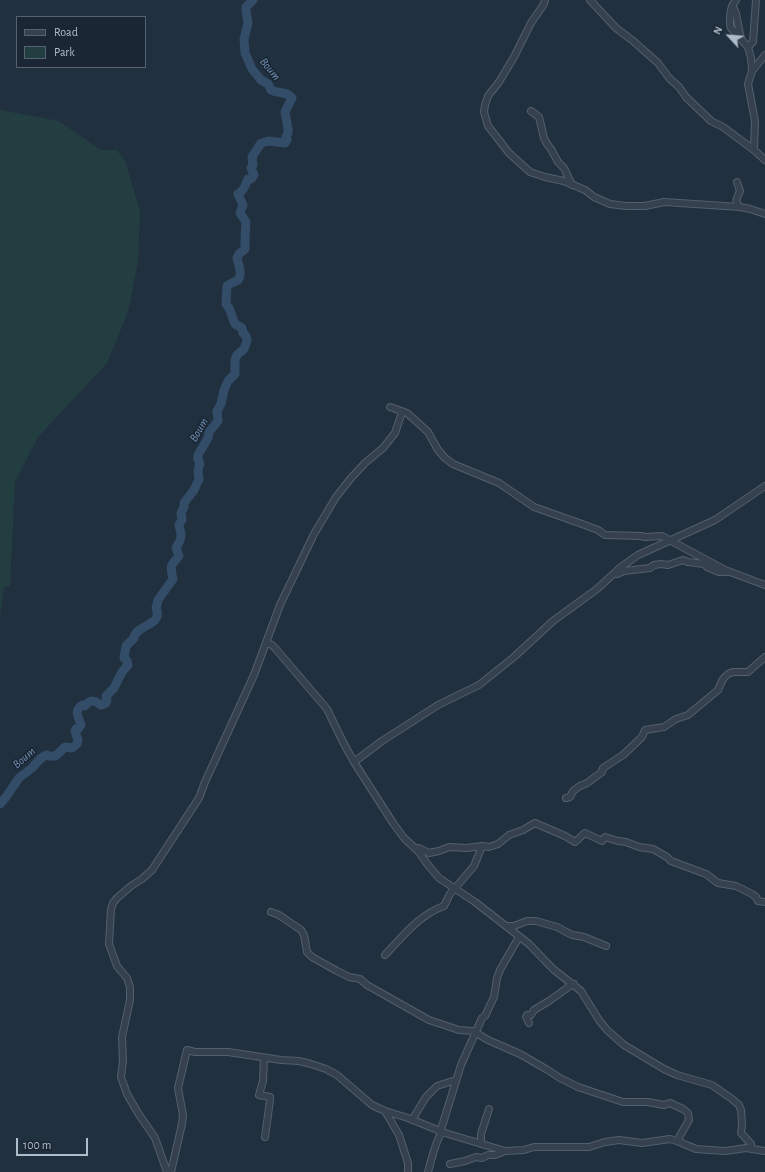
<!DOCTYPE html>
<html>
<head>
<meta charset="utf-8">
<style>
  body { margin:0 }
  #map { position:relative; width:765px; height:1172px; overflow:hidden; background:#21303f; font-family:"Alegreya Sans",sans-serif }
  canvas { display:block }
  .legend { position:absolute; left:16px; top:16px; width:130px; height:52px; box-sizing:border-box; background:#1a2633; border:1px solid #56626f; margin:0; padding:5px 7px; list-style:none; font-size:12px; color:#b1bcca }
  .legend li { display:flex; align-items:center; gap:8px; height:20px }
  .legend b { width:20px; border:1px solid #56626f }
  .north { position:absolute; left:709px; top:16px; width:40px; height:40px; -webkit-text-stroke:3px #1a2633; paint-order:stroke; rotate:296deg; font-size:11px; font-weight:700; line-height:16px; text-align:center; color:#b1bcca }
  .north::after { content:''; display:block; margin:auto; width:14px; height:18px; background:#b1bcca; clip-path:polygon(50% 0,100% 100%,50% 72%,0 100%) }
  .scale { position:absolute; left:16px; top:1138px; width:72px; height:18px; box-sizing:border-box; border:2px solid #b1bcca; border-top:0; padding-left:5px; font-size:12px; line-height:14px; white-space:nowrap; color:#b1bcca; -webkit-text-stroke:3px #1a2633; paint-order:stroke }
</style>
</head>
<body>
<div id="map">
<canvas width="765" height="1172"></canvas>
<ul class="legend">
<li><b style="height:5px;background:#35414f"></b>Road</li>
<li><b style="height:11px;background:#233e40"></b>Park</li>
</ul>
<div class="north">N</div>
<div class="scale">100 m</div>
</div>
<script>
const c = document.querySelector('canvas').getContext('2d');
c.lineJoin = 'round';
function fill(path, color) { c.fillStyle = color; c.fill(path, 'evenodd'); }
function trace(path, color, width, dash) { c.strokeStyle = color; c.lineWidth = width; c.lineCap = dash ? 'butt' : 'round'; c.setLineDash(dash || []); c.stroke(path); }
function label(font, color, halo, rows, align = 'center') {
  c.font = font + ' "Alegreya Sans",sans-serif'; c.lineWidth = 3; c.setLineDash([]); c.textBaseline = 'middle'; c.strokeStyle = halo; c.fillStyle = color; for (const [text, x, y, turn = 0] of rows) {
    c.save(); c.translate(x, y); c.rotate((+turn || 0) * Math.PI / 180); c.textAlign = isNaN(turn) ? turn : align; if (halo) c.strokeText(text, 0, 0); c.fillText(text, 0, 0); c.restore();
  }
}
const green = new Path2D(`
  M0 110 59 121 101 150H117L126 163 140 212 138 262 128 312 107 363 38 437 15 482 10 586 4 587 0 616Z`);
const river = new Path2D(`
  M0 804 6 797 19 778 32 768 40 759 46 755C57 759 58 753 65 747L72 748 77 744 78 740 75 731 76 729H78L81 725C79 717 73 712 82 705L85 706C90 699 94 700 101 705L106 703 107 700 106 696 114 688 122 672 128 665 127 661 124 658 126 646 134 638C136 624 164 626 156 608L158 600 173 579C170 564 170 567 179 556L176 548C178 545 181 540 181 535 181 528 176 526 182 520L181 513 184 507V503L194 490 199 479C199 472 196 472 200 464L198 459V455L208 438 209 432 218 421 217 411 221 404 224 390 228 381 235 374V360L237 355 244 349 247 341 246 336 243 333 242 328 235 324 229 308 226 304 227 286C230 283 235 282 238 280 243 275 238 263 237 258L239 254 245 249C245 239 245 231 246 222L240 213 243 205 238 194C245 190 245 185 248 179H251L254 175 251 168 253 165 252 157 261 143 269 141 285 143 287 140 286 137 288 133V129L285 112 292 98C287 91 279 94 271 90L268 84 261 80 252 69 245 53 244 39 248 23 246 11V7L253 0`);
const minor = new Path2D(`
  M545 0 544 4 531 23 514 57 499 82 488 96 485 105 484 112 488 126 509 153 530 172 545 177 564 181 585 190 594 197 610 204 626 206H645L664 202 740 207 750 209 765 214
  M590 0 616 28 632 40 658 63 669 78 679 87 686 97 711 121 723 127 754 150 765 160
  M736 0C735 2 733 4 732 6 730 12 729 23 731 28L748 47 751 58 752 71 748 84 755 121 754 150
  M733 6 736 14 741 39
  M748 47 753 42 756 0
  M752 71 765 55
  M531 111 539 117 544 138 547 144 551 149 558 162 564 168 572 185
  M737 182 740 191C737 198 734 201 740 207
  M390 407 407 413 417 422 428 432 438 450 445 458 453 464 499 483 534 507 582 524 598 530 605 535 641 536 645 537 662 536 725 570 765 585
  M617 574 624 571 650 568 654 565 661 564 668 565 683 560 688 562 704 564 707 567 719 572H727
  M266 643 272 645 275 648 327 709 343 742 354 762 393 823 404 838 418 851 428 865 439 878 475 902 529 944 553 969 581 991 599 1020 607 1030 624 1045 664 1069 677 1075 712 1085 732 1099 739 1105 741 1110 742 1124 741 1133 751 1144V1148
  M354 762 382 741 438 705 479 685 514 657 553 621 597 589 621 567 638 555 715 520 765 486
  M566 798 570 797 573 791 580 786 587 783 602 772 603 768 623 755 642 737 645 730 664 727 676 719 688 715 718 690 723 679 728 674 733 672H748L765 657
  M415 848H419L429 853 439 851 449 847 467 848 482 846 489 847 498 844 509 835 523 830 535 823 565 836 575 842C579 839 581 836 585 833L602 841 605 837 618 841 626 842 639 847 653 849 667 857 671 861 706 874 718 883 736 886 752 894 756 897 758 901 765 902
  M271 912 279 915 301 930 304 935 307 952 312 957 337 971 349 977 360 979 367 985 429 1020 459 1030 473 1031 488 1040 520 1054 546 1069 560 1078 578 1087 623 1102H648L664 1105 670 1103 683 1109 688 1113 689 1120 677 1141
  M506 926H514L527 921H536L557 927 572 935 584 937 606 946
  M385 955C403 936 419 915 444 906L450 894 474 866 482 846
  M529 1023 526 1017 527 1015H531L534 1010 549 1001 570 986 574 984
  M264 1058 263 1081 259 1095 270 1097V1100L265 1137
  M385 1111 399 1135 408 1163V1172
  M412 1120 426 1097 437 1086 456 1080
  M481 1144V1134L489 1109
  M450 1164 465 1161 476 1157 482 1158 488 1155H495L505 1151
  M167 1172 155 1138 138 1113 127 1094 121 1077 123 1061 122 1037 130 1000V987L127 978 117 966 109 944 111 909 113 903 117 898 131 886 142 879 152 870 199 798 205 782 254 675 280 605 314 534 336 497 351 478 365 463 383 448 395 433 402 412
  M171 1172 182 1124 183 1115 178 1088 187 1050 195 1052H228L281 1060 299 1061 311 1064 326 1069 337 1075 372 1105 385 1111 408 1118 445 1133 505 1151 524 1150 534 1147H589L605 1142 619 1140 642 1143 670 1139 677 1141 696 1149 710 1150 726 1151 746 1148 765 1151
  M428 1172C432 1158 434 1147 440 1135 443 1131 440 1128 443 1123L461 1065 482 1018 485 1016 494 997 497 978 500 970 519 937`);
const waterNames = [
  ["Boum",270,69,50],
  ["Boum",199,430,-60],
  ["Boum",24,758,-41]
];
fill(green, '#233e40');
trace(river, '#334c67', 9);
trace(minor, '#535f6c', 8);
trace(minor, '#35414f', 6);
label('italic 12px', '#6f8fb0', '#1a2633', waterNames);
</script>
</body>
</html>
